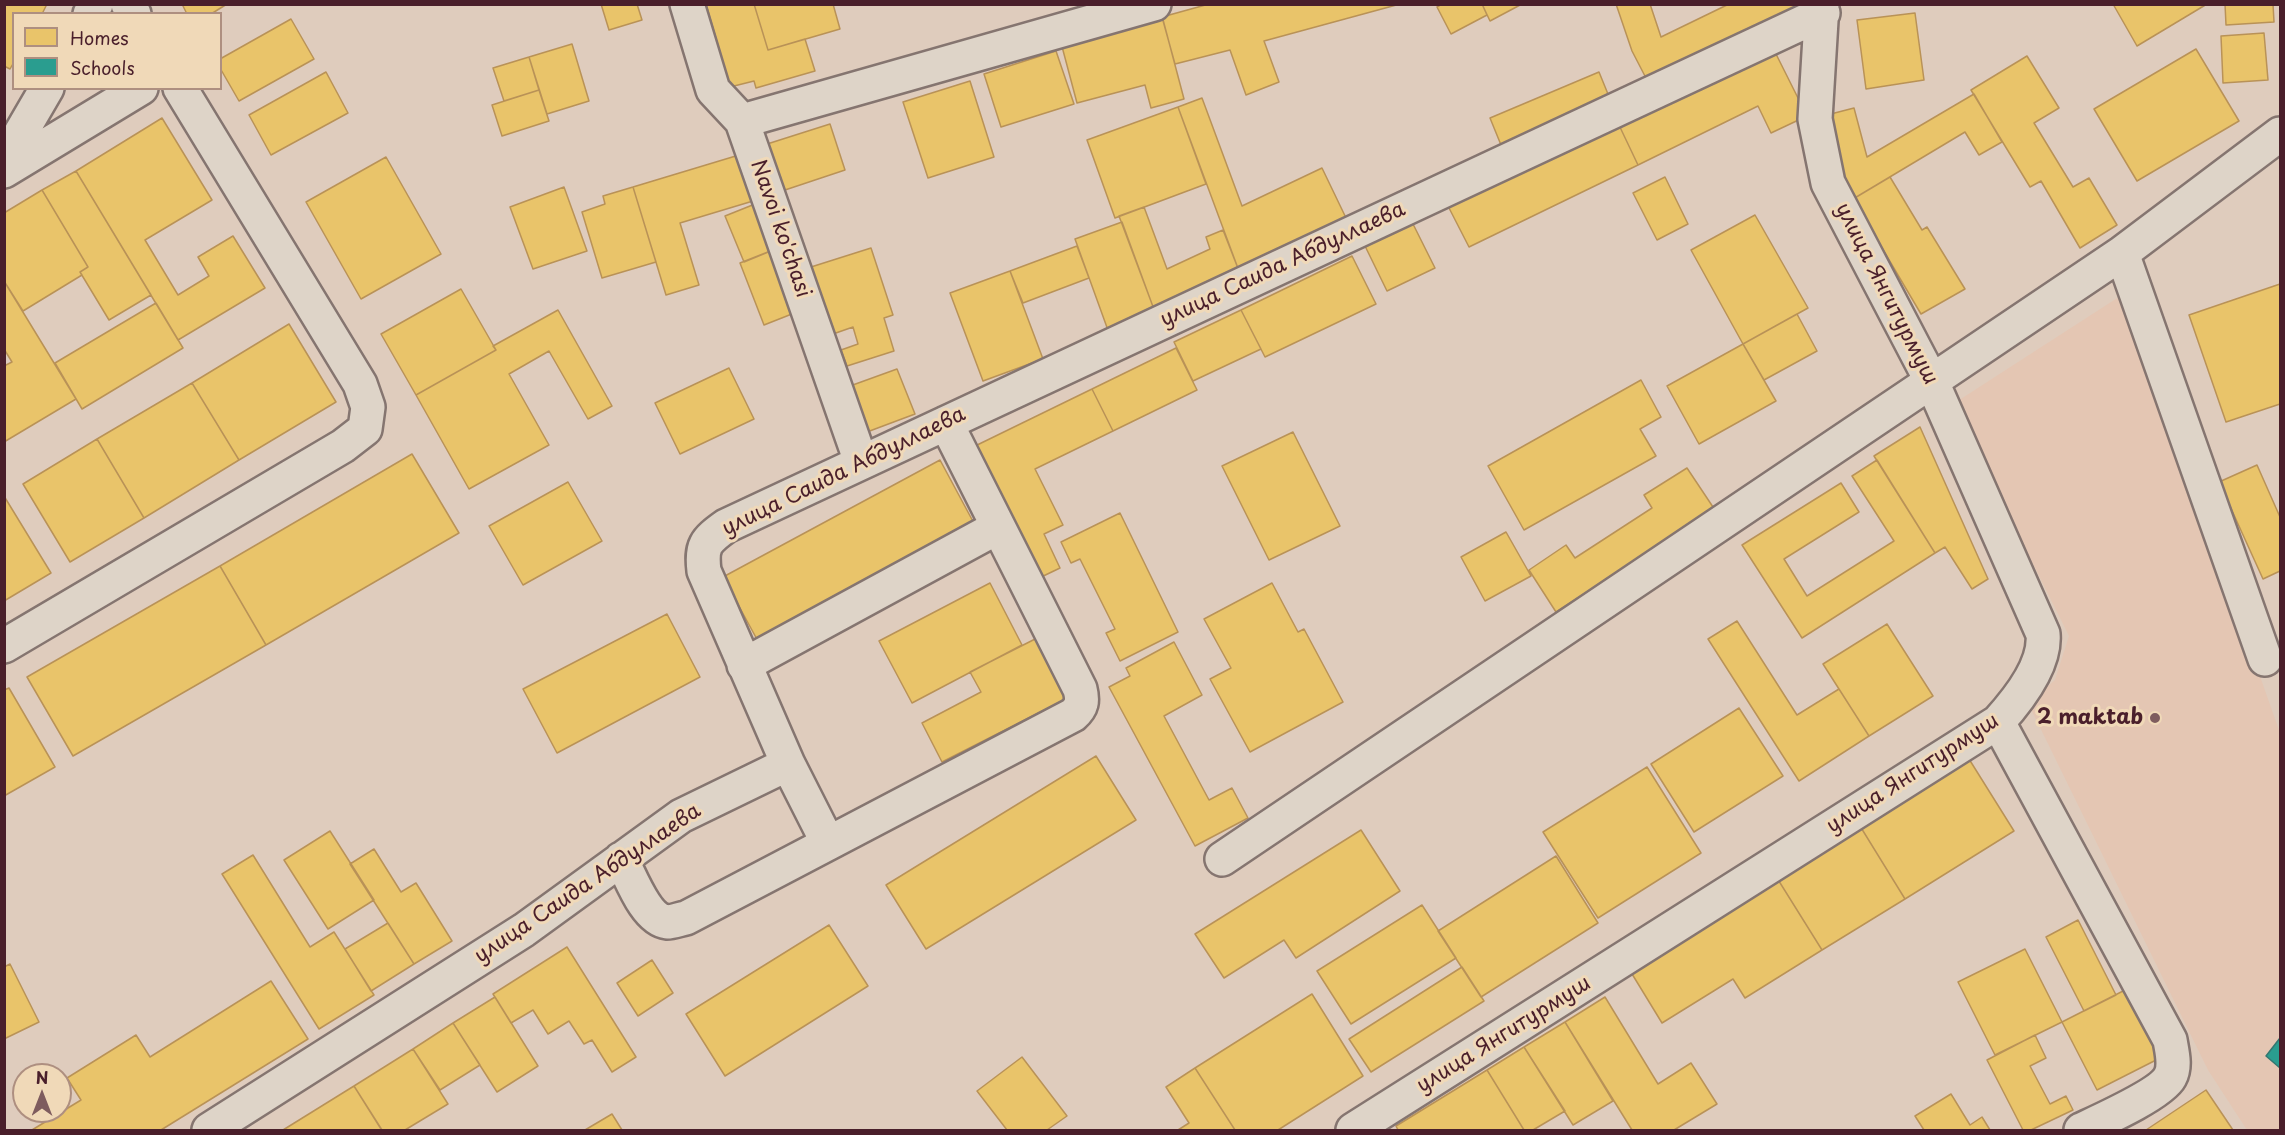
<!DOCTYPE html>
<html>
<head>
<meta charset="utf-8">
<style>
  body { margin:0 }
  #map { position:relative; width:2285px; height:1135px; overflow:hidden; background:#dfccbd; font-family:"Playpen Sans",sans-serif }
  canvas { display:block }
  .frame { position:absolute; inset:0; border:6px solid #4a1f2b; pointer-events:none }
  .legend { position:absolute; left:12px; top:12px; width:210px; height:78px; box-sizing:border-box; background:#f0d9b8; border:2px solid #ae8f80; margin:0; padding:8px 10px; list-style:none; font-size:18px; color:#4a1f2b }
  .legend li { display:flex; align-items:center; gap:12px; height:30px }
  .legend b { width:30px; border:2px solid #ae8f80 }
  .north { position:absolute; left:12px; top:1063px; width:60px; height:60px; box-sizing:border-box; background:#f0d9b8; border:2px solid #ae8f80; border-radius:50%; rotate:0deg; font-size:16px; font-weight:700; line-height:24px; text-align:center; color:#4a1f2b }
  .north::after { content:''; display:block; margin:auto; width:21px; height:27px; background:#7e5c5e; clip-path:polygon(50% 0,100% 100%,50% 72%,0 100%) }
</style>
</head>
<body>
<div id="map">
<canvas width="2285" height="1135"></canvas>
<div class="frame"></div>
<ul class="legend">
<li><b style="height:16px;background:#e9c46a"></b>Homes</li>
<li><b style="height:16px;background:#2a9d8f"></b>Schools</li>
</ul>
<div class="north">N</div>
</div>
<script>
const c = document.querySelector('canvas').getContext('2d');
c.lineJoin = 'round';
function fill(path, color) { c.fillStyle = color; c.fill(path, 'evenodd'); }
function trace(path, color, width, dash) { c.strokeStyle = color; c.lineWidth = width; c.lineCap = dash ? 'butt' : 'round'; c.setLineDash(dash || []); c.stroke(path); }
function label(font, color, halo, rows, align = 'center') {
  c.font = font + ' "Playpen Sans",sans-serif'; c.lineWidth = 6; c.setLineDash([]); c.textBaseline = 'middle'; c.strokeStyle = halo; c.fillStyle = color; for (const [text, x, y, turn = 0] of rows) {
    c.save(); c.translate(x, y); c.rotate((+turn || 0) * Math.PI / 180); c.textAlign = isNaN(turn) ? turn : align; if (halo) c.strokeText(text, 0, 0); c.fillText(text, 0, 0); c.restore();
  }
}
const built = new Path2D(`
  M2125 293 2280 733V1130H2247L2208 1070 2028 703 2055 680 2069 636 1953 404Z`);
const homes = new Path2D(`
  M4 4H47L42 14H14V62L10 69 4 66Z
  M182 4H227L211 14H187Z
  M601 4H637L642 20 609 30Z
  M706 4H754L768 50 805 39 815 71 756 88 754 81 730 87Z
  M754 4H833L840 29 768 50Z
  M1209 4H1400L1264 41 1279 82 1246 95 1230 50 1175 64 1162 17Z
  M1442 4H1482L1487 15 1451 34 1437 7Z
  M1482 4H1522L1490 21Z
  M1616 4H1650L1661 37 1729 4H1805L1647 80 1632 51Z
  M2113 4H2207L2137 46Z
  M2225 4H2273L2274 22 2226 25Z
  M1161 12 1184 99 1151 108 1145 85 1077 103 1060 39Z
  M1915 13 1924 80 1866 89 1857 20Z
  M291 19 314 59 239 101 220 68V59Z
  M2264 33 2268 80 2223 83 2221 36Z
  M572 44 589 101 547 114 529 57Z
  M1773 48 1807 116 1771 133 1758 106 1638 165 1618 123Z
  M2196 49 2239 121 2137 181 2094 109Z
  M1056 51 1074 104 1001 127 984 74Z
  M2027 56 2059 108 2034 123 2073 187 2089 178 2117 225 2080 248 2041 181 2030 187 1971 90Z
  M529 57 539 90 504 101 493 68Z
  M326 72 348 113 271 155 249 115Z
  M1599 72 1610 99 1501 145 1490 118Z
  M970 81 994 157 928 178 903 102Z
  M539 90 549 121 502 136 492 105Z
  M1974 94 2002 142 1979 155 1965 132 1853 199 1838 175 1823 116 1854 108 1867 157Z
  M1202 98 1242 206 1322 168 1347 220 1239 271 1178 107Z
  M1178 107 1206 184 1115 218 1087 140Z
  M162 118 212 200 145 240 178 295 209 276 198 257 233 236 265 288 178 340 76 171Z
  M1618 123 1638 165 1469 247 1448 206Z
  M830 124 845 170 779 192 764 145Z
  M739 155 753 201 680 223 699 285 666 295 633 187Z
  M386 157 441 254 361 299 306 202Z
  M76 171 151 295 109 320 80 272 88 267 42 190Z
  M1665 177 1688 224 1657 240 1633 193Z
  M1890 177 1922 230 1927 227 1965 289 1921 314 1853 199Z
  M564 187 587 251 533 269 510 207Z
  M633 187 656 262 602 278 582 212 605 204 603 196Z
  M42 190 88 267 80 272 82 275 23 311 4 281V213Z
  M760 202 778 248 744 262 725 216Z
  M1144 207 1167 269 1210 249 1206 237 1223 230 1239 271 1155 312 1119 216Z
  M1755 215 1808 308 1743 344 1691 250Z
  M1122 222 1156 315 1109 333 1075 239Z
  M1413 224 1435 268 1387 291 1365 246Z
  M1077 246 1089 278 1023 303 1010 271Z
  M778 248 802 310 764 325 740 263Z
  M871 248 893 315 884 318 894 351 847 366 841 350 858 344 853 327 833 334 811 267Z
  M1352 256 1376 304 1265 357 1241 310Z
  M1010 271 1043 359 983 381 950 293Z
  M4 281 76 399 4 442V366L12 362 4 349Z
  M2280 284V404L2226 422 2189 315Z
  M461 289 496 350 416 395 381 334Z
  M156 303 183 348 82 409 55 363Z
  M558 310 612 406 588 419 549 351 509 374 549 445 469 489 416 395 496 350 493 346Z
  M1241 310 1261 349 1193 381 1174 342Z
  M1797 314 1817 351 1764 380 1743 344Z
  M289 324 336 402 239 460 192 383Z
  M1743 344 1776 401 1699 444 1667 386Z
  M1176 348 1197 390 1113 431 1092 389Z
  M729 368 754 419 680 454 655 403Z
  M897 369 915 414 867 432 850 386Z
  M1641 380 1661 417 1640 429 1656 456 1524 530 1488 466Z
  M192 383 239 460 144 518 97 439Z
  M1092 389 1113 431 1035 469 1063 525 1044 534 1060 568 1035 580 971 448Z
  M1920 427 1988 579 1972 589 1945 547 1935 553 1874 456Z
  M1293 432 1340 526 1269 560 1222 466Z
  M97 439 144 518 70 562 23 484Z
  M412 454 459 533 266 645 220 566Z
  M940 460 976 527 759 643 723 577Z
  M1877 460 1935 553 1802 638 1742 545 1841 483 1859 512 1784 559 1807 596 1894 541 1852 476Z
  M2257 465 2280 517V571L2263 579 2219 482Z
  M1687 468 1715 510 1556 612 1529 570 1566 545 1575 558 1652 508 1644 495Z
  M568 482 602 541 523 585 489 526Z
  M4 496 51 573 4 601Z
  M1120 513 1178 632 1120 661 1106 633 1115 629 1080 559 1071 563 1061 542Z
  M1506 532 1531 576 1485 601 1461 557Z
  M220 566 266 645 73 756 27 677Z
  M990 583 1022 645 912 703 879 641Z
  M1272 583 1298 632 1304 629 1343 702 1250 752 1210 679 1231 668 1204 619Z
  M667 614 700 677 557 753 523 689Z
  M1737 621 1797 715 1839 689 1869 736 1799 781 1708 639Z
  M1887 624 1933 696 1869 736 1823 664Z
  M1043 635 1074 695 942 762 922 723 981 692 970 672Z
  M1174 642 1202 695 1164 716 1209 800 1232 788 1248 818 1195 846 1109 687 1130 676 1126 668Z
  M9 688 55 767 4 796V690Z
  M1739 708 1783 776 1694 832 1651 764Z
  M1096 756 1136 820 926 949 886 885Z
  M1969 759 2014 831 1905 899 1860 826Z
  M1647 767 1701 853 1598 918 1543 832Z
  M1860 826 1905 899 1822 950 1777 878Z
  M1361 830 1400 891 1296 958 1284 940 1224 978 1195 934Z
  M330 831 374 900 328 929 284 860Z
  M374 849 401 892 416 883 452 941 414 964 350 864Z
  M253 855 310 947 334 932 374 995 319 1029 222 874Z
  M1556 856 1598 923 1481 997 1438 931Z
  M1777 878 1822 950 1745 998 1733 979 1662 1023 1629 969Z
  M1422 905 1456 958 1351 1024 1317 971Z
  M2078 920 2116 995 2084 1011 2046 937Z
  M388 923 414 964 371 991 345 949Z
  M829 925 868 986 725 1076 686 1014Z
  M567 947 636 1057 612 1072 592 1040 584 1044 569 1021 548 1034 533 1010 511 1023 493 994Z
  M2025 949 2062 1022 1995 1055 1958 982Z
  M652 960 673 993 638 1016 617 983Z
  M10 964 39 1022 4 1039V967Z
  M1462 967 1484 1001 1371 1072 1349 1039Z
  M271 981 308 1039 161 1130H32L81 1100 67 1078 136 1035 150 1057Z
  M2127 989 2162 1057 2097 1090 2062 1022Z
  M1312 994 1363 1076 1278 1130H1235L1195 1068Z
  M495 997 538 1066 497 1092 453 1023Z
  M1605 997 1658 1084 1691 1063 1717 1104 1674 1130H1632L1565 1022Z
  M1565 1022 1613 1101 1573 1125 1524 1047Z
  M453 1023 480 1065 440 1090 413 1049Z
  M2035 1035 2046 1058 2030 1066 2050 1104 2066 1096 2073 1110 2031 1130H2023L1987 1060Z
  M1524 1047 1565 1111 1533 1130H1524L1487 1070Z
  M413 1049 448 1104 405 1130H382L354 1086Z
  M1022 1057 1067 1116 1047 1130H1007L977 1091Z
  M1195 1068 1235 1130H1178L1189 1123 1166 1087Z
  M1487 1070 1524 1130H1398L1396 1126Z
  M354 1086 381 1129 379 1130H283Z
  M2206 1090 2233 1130H2146Z
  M1951 1094 1970 1125 1982 1117 1990 1130H1924L1915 1116Z
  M612 1114 622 1130H585Z`);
const schools = new Path2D(`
  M2280 1038V1068L2266 1056Z`);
const minor = new Path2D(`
  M128 4 134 14
  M687 4 713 90 742 121 861 462
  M90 14 96 4
  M742 121 1154 4
  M4 162 47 88
  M4 171 141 88
  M2122 253 2265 659
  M4 646 343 446 365 429 368 407 360 384 180 88
  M744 665 998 527
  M1998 722 2170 1040C2172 1052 2176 1066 2170 1077 2161 1094 2100 1121 2081 1130
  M788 764 828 843
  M621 859C631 877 645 919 667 922 673 922 680 919 686 918L1073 715C1082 707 1083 701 1080 689L946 423
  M1222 859 2122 253 2280 134
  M209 1130 524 930 681 816 788 764 704 571C701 546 705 541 726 526L1823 13
  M1353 1130 1998 722C2018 700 2046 665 2043 634L1932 382 1828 183 1815 119 1822 4`);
const markers = [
  [2155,718,6,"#7e5c5e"]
];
const streetNames = [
  ["Navoi ko'chasi",780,229,71],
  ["улица Саида Абдуллаева",1283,265,-25],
  ["улица Янгитурмуш",1886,294,63],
  ["улица Саида Абдуллаева",844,472,-26],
  ["улица Янгитурмуш",1913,774,-33],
  ["улица Саида Абдуллаева",588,884,-34],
  ["улица Янгитурмуш",1504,1035,-32]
];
const poiNames = [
  ["2 maktab",2143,718]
];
fill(built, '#e4c6b3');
fill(homes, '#e9c46a');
trace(homes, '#b99257', 1.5);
fill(schools, '#2a9d8f');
trace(schools, '#347771', 1.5);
trace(minor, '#857570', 38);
trace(minor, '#ded4c8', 33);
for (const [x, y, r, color] of markers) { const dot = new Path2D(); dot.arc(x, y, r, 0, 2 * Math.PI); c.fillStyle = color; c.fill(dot); trace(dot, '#f0d9b8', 2); }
label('21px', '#4a1f2b', '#f0d9b8', streetNames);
label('bold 21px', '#4a1f2b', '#f0d9b8', poiNames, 'right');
</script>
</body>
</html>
